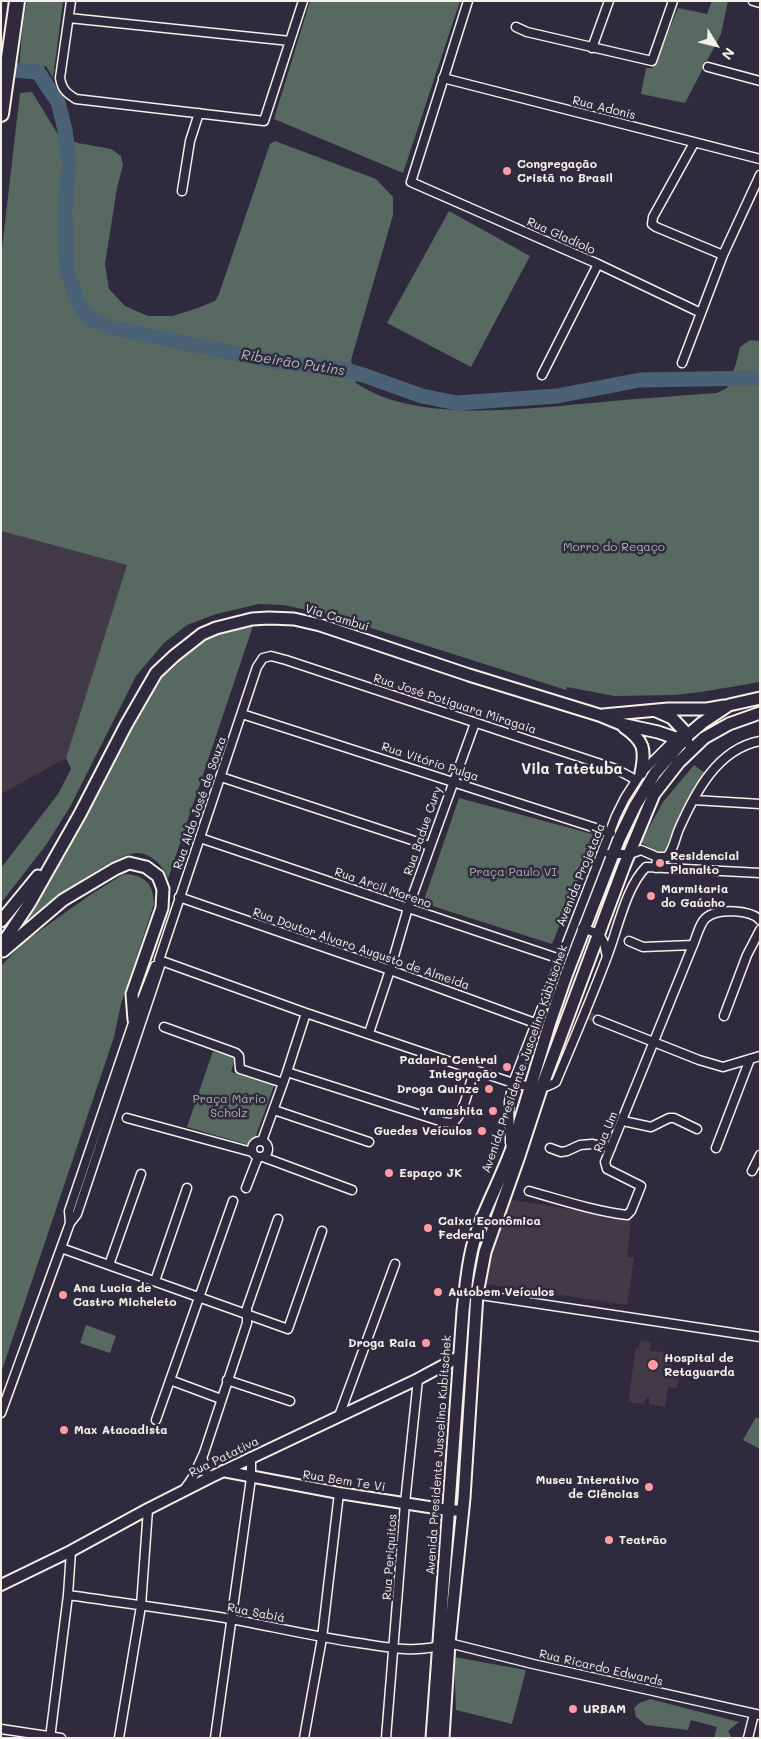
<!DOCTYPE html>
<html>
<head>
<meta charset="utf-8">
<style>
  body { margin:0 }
  #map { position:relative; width:761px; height:1739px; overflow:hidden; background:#2f2a3d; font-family:Mali,sans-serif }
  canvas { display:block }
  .frame { position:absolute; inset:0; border:2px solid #f4f1e8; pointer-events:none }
  .north { position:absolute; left:691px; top:20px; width:50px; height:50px; -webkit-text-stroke:4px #2f2a3d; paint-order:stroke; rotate:126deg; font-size:14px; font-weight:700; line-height:20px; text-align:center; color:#f4f1e8 }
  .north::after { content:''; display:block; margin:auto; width:18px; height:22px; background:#f4f1e8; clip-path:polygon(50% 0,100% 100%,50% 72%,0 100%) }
</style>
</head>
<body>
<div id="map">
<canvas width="761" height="1739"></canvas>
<div class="frame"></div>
<div class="north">N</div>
</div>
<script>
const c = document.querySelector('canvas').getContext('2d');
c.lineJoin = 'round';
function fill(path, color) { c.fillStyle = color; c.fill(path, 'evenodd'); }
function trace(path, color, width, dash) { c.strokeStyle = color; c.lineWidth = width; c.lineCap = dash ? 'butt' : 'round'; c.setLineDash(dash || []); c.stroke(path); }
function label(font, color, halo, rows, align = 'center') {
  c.font = font + ' Mali,sans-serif'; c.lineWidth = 5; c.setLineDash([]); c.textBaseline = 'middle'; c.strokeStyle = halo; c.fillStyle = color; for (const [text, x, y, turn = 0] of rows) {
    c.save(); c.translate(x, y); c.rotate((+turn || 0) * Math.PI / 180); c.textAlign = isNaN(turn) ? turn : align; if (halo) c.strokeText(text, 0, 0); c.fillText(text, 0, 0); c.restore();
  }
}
const built = new Path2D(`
  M1 531 127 565 66 758 1 794Z
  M505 1199 631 1219 627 1257 634 1258 627 1305 487 1284 484 1281 486 1253Z
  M640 1341 651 1342 650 1350 673 1354 670 1375 679 1377 677 1388 668 1387 665 1407 649 1404V1397H646L644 1404 628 1402 636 1348H639Z`);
const green = new Path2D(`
  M27 1H63L53 78 46 66 40 69 19 68 23 24Z
  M310 1H460L403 173 274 119Z
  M712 1H728L721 34 685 103 641 94 646 68H653L678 8 707 14Z
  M32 92 59 136 78 143 111 149 121 156 123 165 117 188 105 264 109 289 125 306 148 316H172L195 309 215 301 219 294 270 144 275 141 376 179 393 197V215L351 360 356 383C417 425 532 408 603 402 641 398 679 396 717 393L727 388 736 364 740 347 750 340 760 341V682L701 692 674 695 614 696 567 687 566 690 327 614 283 605 259 604 216 614 187 625 164 643 136 676 70 807 46 845 1 903V868L58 794 71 769 66 758 127 565 1 531V257L20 93Z
  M449 211 530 256 471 367 387 323Z
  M253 626 168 879C164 866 151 853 137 853 111 854 49 905 26 921L64 847 158 676 204 638 227 630Z
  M694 765 708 775 670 853 657 857V853L641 842 663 802Z
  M459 798 596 835 552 944 423 903Z
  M128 874C148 877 153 886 154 904L121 1004 114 1037 1 1373V966L24 942 90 895 122 875Z
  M213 1051 235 1058 231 1072 274 1086 252 1146 187 1127Z
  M86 1325 116 1336 110 1353 80 1343Z
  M756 1417 760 1419V1449L743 1440Z
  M454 1657 526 1670 512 1724 456 1710Z
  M650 1699 739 1722 728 1731 732 1738H714L717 1727 691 1720 688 1730 646 1725 636 1717 634 1708 639 1703Z`);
const river = new Path2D(`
  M1 69 38 72 58 102 65 130 69 162 65 213 67 271 78 303 91 320 113 328 276 362 339 368 366 376 422 396 457 403 557 396 640 380 760 378`);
const minorTunnel = new Path2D(`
  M589 1016 598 1020`);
const minor = new Path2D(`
  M71 1 60 78C62 89 66 93 76 99L264 121 303 1
  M468 1 411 182 598 264 701 313
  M753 1 760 3
  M69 18 290 41
  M516 27 527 32 652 61 673 1
  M592 48 609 1
  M708 67 760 81
  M443 78 760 159
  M694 143 653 217 652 224 656 227 723 255
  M182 191 190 141 199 113
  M682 363 723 255 760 175
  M542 375 598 264
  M242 714 611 833
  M221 777 430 846
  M694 800 760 804
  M200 838 560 959
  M609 854H630L641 850 657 857
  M656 868 657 857H667C674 849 675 838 679 829 695 793 717 749 760 741
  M179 897 390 970 535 1023
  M582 928 599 934 604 943 607 957
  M629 941 643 947 693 945
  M159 960 306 1013 513 1083C530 1086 541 1092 556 1082 574 1039 592 997 608 954 618 928 626 887 646 867L760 873
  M724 1016 747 955 760 930
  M598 1020 699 1060 723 1067 760 1056
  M164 1027 236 1053 239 1056 240 1069 283 1083
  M369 1033 390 970 408 908 475 723
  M287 1072 443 1122C444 1122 451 1123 451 1123 463 1120 471 1080 474 1069
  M274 1110 369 1142
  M127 1118 252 1152
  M623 1121 651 1127 669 1118H674L697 1129
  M252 1149a8 8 0 1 1 16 0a8 8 0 1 1-16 0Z
  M262 1141 287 1072 306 1013
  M510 1143 509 1102 513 1083 616 816 625 798 641 773 678 736
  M550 1148 561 1152 567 1151 580 1145 592 1144 611 1148
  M716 1148 750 1059
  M263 1157 352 1190
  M752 1171 760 1155
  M246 1188 258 1157
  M529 1191C561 1200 594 1211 627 1215L631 1211 641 1186 607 1169 605 1162 693 945C697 936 700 922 707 917 719 908 751 910 760 920
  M70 1223 69 1211 134 1020 155 966
  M61 1248 288 1329 322 1231
  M109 1265 141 1174
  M155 1281 187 1188
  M474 1294 760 1337
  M170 1380 221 1399
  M227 1380 290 1401
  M1 1413 61 1248 70 1223 77 1214 160 966 159 960 257 667 263 658 271 656 286 660 616 769 636 780
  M339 1416 395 1264
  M156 1420 233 1201
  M203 1460 202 1469 211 1477
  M184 1490 193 1477 204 1453 247 1323V1308L278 1219
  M68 1595C123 1603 177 1610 231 1619 274 1627 316 1637 359 1643 391 1648 418 1654 449 1643L533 1664 760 1715
  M1 1729 61 1738
  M50 1738 68 1595 71 1551
  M119 1738 141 1606 148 1509
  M215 1738 251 1478V1457
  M304 1738 322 1638 339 1493
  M386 1738 405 1503 418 1379
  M748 1738 754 1714`);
const secondary = new Path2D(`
  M223 1471 339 1493 448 1510 463 1511
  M1 1585 71 1551 148 1509 211 1477 418 1379 459 1357`);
const primary = new Path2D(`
  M656 711 672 718 688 735
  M603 715 668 709H707L724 706
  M624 727C644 741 646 749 641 773
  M1 921 38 876
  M1 946 29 904 80 814 126 725 156 673 174 656 202 634 216 628 252 619 269 618 294 619 320 625 469 675 599 715 621 724 658 732 687 742
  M3 951 63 900 115 869 129 863 146 867 158 876 163 889 162 908 132 994 134 1020
  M432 1738 463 1311C466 1285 468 1259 476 1234 486 1206 500 1180 511 1151L550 1022 567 973 619 839 635 806 655 773 688 735 702 723 729 705 760 698
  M443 1738 449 1643 464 1498 477 1294 485 1252 518 1159 541 1089 624 866 654 794 679 762 704 738 729 724 760 713`);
const motorway = new Path2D(`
  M1 114 17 1`);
const markers = [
  [507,171,5,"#ff9aa2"],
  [660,863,5,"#ff9aa2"],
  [651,896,5,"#ff9aa2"],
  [507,1067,5,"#ff9aa2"],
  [489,1089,5,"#ff9aa2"],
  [493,1111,5,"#ff9aa2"],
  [482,1131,5,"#ff9aa2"],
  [389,1173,5,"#ff9aa2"],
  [428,1228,5,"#ff9aa2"],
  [438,1292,5,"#ff9aa2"],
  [63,1295,5,"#ff9aa2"],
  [426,1343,5,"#ff9aa2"],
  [653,1365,6,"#ff9aa2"],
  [64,1430,5,"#ff9aa2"],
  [649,1487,5,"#ff9aa2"],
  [609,1540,5,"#ff9aa2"],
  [573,1709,5,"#ff9aa2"]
];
const streetNames = [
  ["Rua Adonis",604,108,14],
  ["Rua Gladiolo",561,236,24],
  ["Via Cambuí",337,618,17],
  ["Rua José Potiguara Miragaia",455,704,18],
  ["Rua Vitório Pulga",430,762,18],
  ["Rua Aldo José de Souza",200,803,-71],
  ["Rua Badue Cury",423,831,-71],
  ["Avenida Projetada",581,875,-68],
  ["Rua Arcil Moreno",383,888,19],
  ["Rua Doutor Alvaro Augusto de Almeida",361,949,19],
  ["Avenida Presidente Juscelino Kubitschek",525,1059,-71],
  ["Rua Um",606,1132,-67],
  ["Avenida Presidente Juscelino Kubitschek",439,1455,-86],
  ["Rua Patativa",224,1457,-26],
  ["Rua Bem Te Vi",344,1481,9],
  ["Rua Periquitos",390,1557,-86],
  ["Rua Sabiá",256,1613,11],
  ["Rua Ricardo Edwards",601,1668,13]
];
const poiNames = [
  ["Congregação",517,164],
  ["Cristã no Brasil",517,178],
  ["Residencial",670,856],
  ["Planalto",670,870],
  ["Marmitaria",661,889],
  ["do Gaúcho",661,903],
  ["Padaria Central",497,1060,"right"],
  ["Integração",497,1074,"right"],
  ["Droga Quinze",479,1089,"right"],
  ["Yamashita",483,1111,"right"],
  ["Guedes Veículos",472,1131,"right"],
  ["Espaço JK",399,1173],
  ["Caixa Econômica",438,1221],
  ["Federal",438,1235],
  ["Ana Lucia de",73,1288],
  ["Castro Micheleto",73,1302],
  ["Autobem Veículos",448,1292],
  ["Droga Raia",416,1343,"right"],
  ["Hospital de",664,1358],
  ["Retaguarda",664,1372],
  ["Max Atacadista",74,1430],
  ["Museu Interativo",639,1480,"right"],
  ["de Ciências",639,1494,"right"],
  ["Teatrão",619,1540],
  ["URBAM",583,1709]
];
const parkNames = [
  ["Morro do Regaço",614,547],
  ["Praça Paulo VI",513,872],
  ["Praça Mário",229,1099],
  ["Scholz",229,1113]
];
const waterNames = [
  ["Ribeirão Putins",293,363,9]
];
const quarterNames = [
  ["Vila Tatetuba",572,769]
];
fill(built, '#433a47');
fill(green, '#576961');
trace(river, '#4b6276', 15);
trace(minorTunnel, '#4d4857', 8, [8, 4]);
trace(minor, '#f4f1e8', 11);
trace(secondary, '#f4f1e8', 14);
trace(primary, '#f4f1e8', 15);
trace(motorway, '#f4f1e8', 18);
trace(minor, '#2f2a3d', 8);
trace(secondary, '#2f2a3d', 10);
trace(primary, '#2f2a3d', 11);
trace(motorway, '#2f2a3d', 14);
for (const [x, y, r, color] of markers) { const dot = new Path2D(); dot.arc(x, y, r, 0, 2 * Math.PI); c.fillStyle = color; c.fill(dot); trace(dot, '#2f2a3d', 2); }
label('12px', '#f4f1e8', '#2f2a3d', streetNames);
label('bold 12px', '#f4f1e8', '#2f2a3d', poiNames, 'left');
label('12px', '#adb4ab', '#2f2a3d', parkNames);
label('italic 14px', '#b0b8ba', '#2f2a3d', waterNames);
label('bold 15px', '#f4f1e8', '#2f2a3d', quarterNames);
</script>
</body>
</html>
